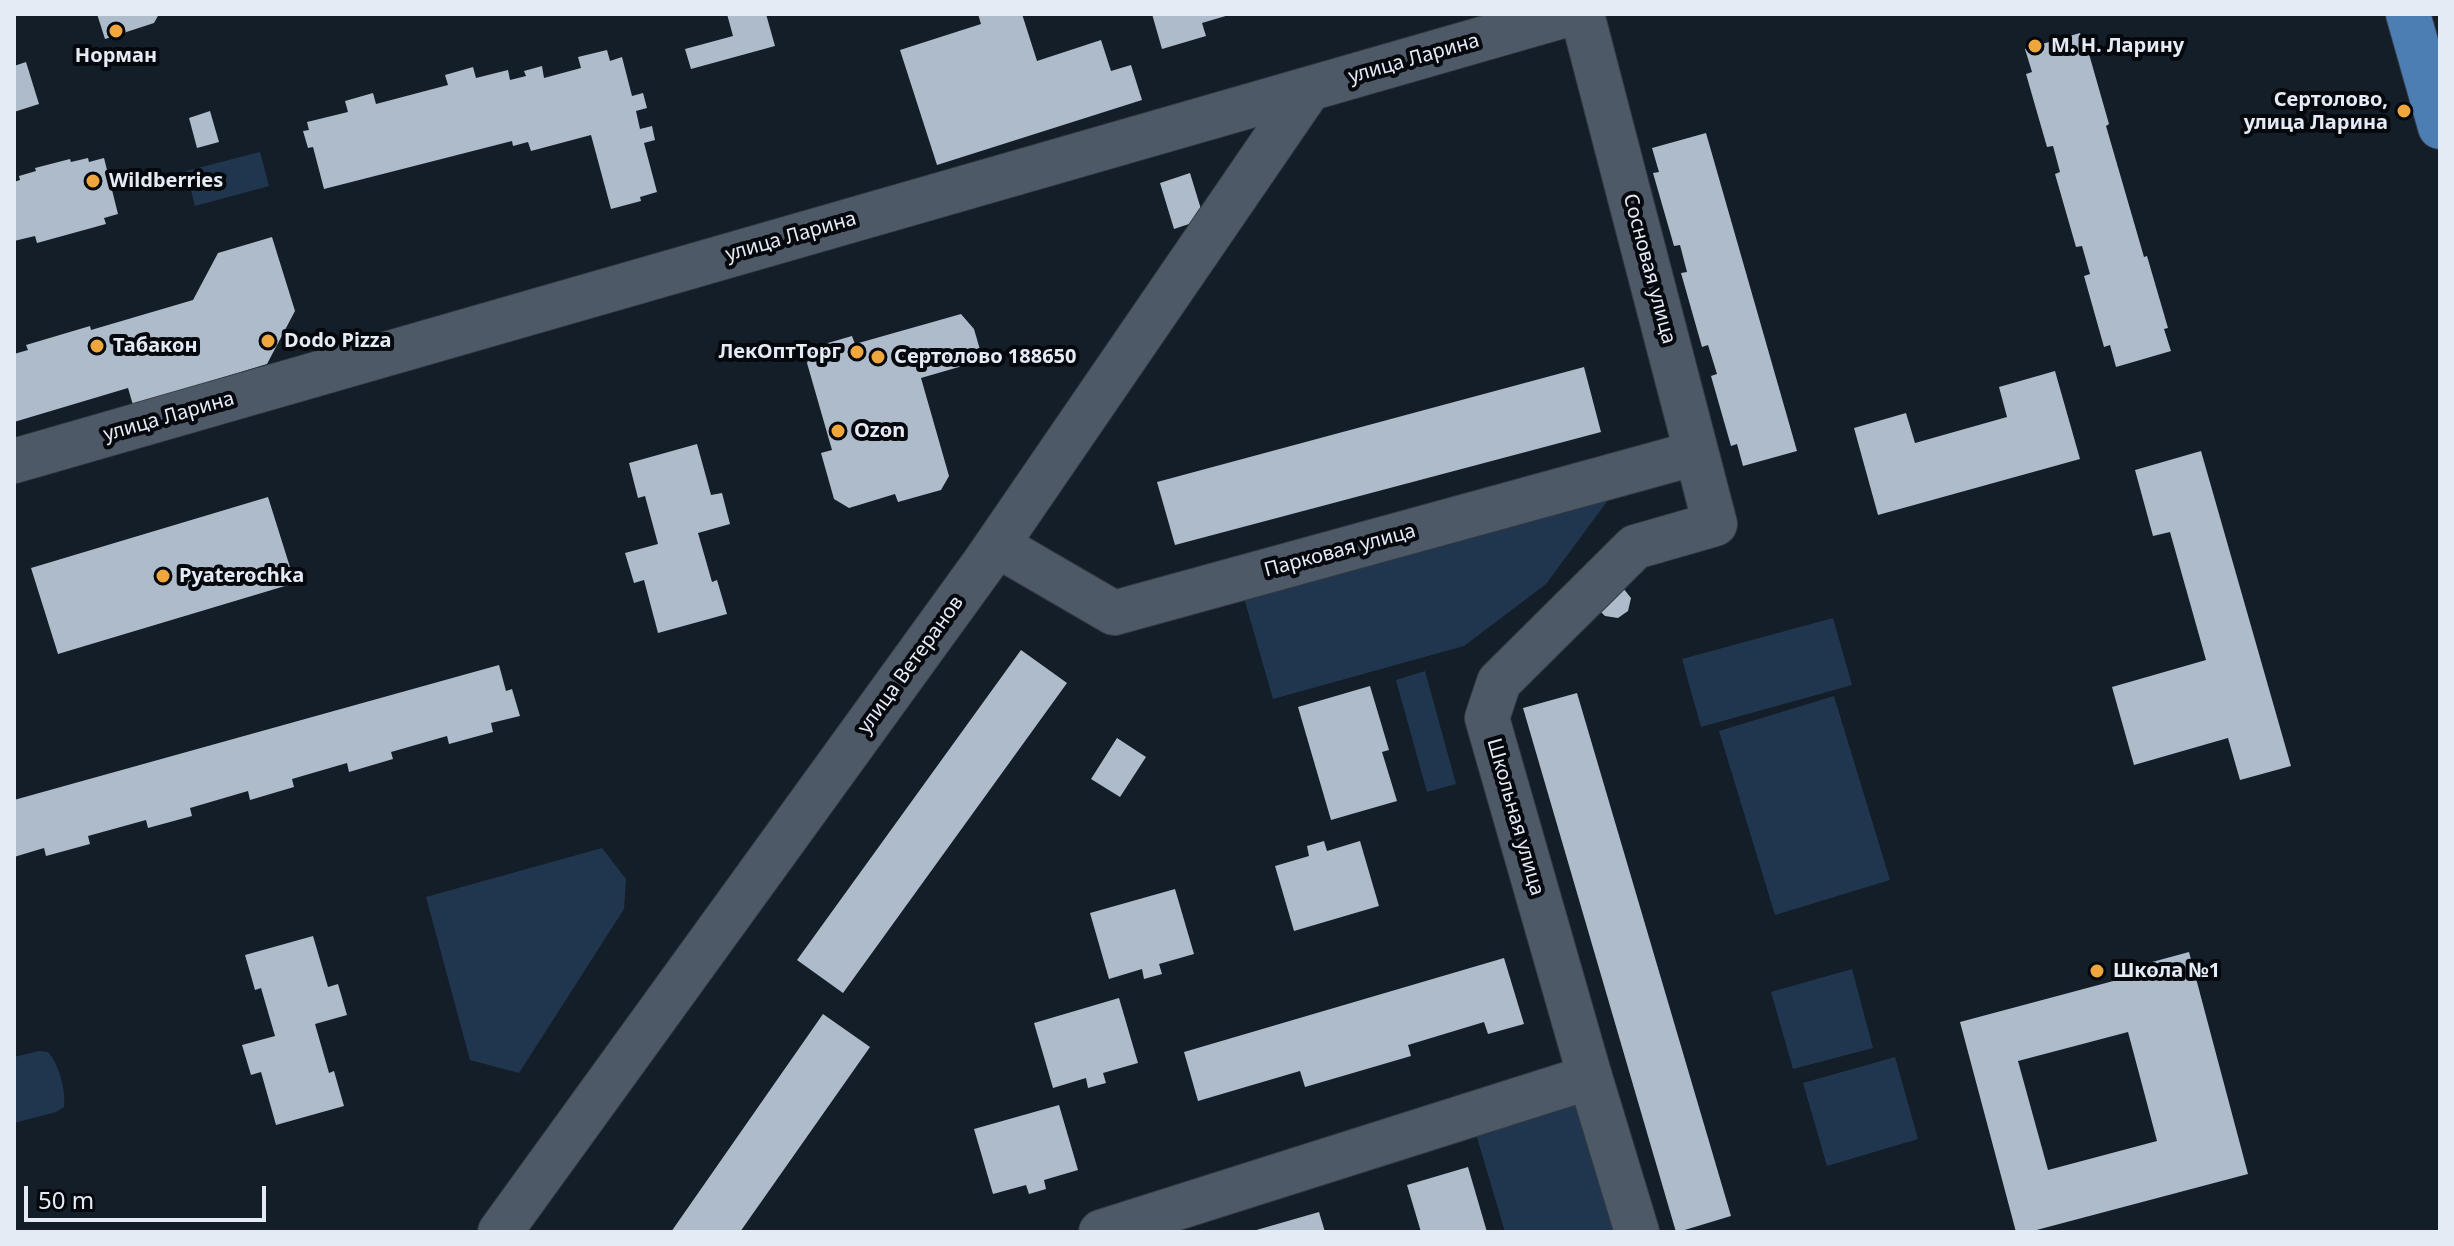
<!DOCTYPE html>
<html>
<head>
<meta charset="utf-8">
<style>
  body { margin:0 }
  #map { position:relative; width:2454px; height:1246px; overflow:hidden; background:#141e29; font-family:"Noto Sans",sans-serif }
  canvas { display:block }
  .frame { position:absolute; inset:0; border:16px solid #e5ebf4; pointer-events:none }
  .scale { position:absolute; left:24px; top:1186px; width:242px; height:36px; box-sizing:border-box; border:4px solid #e5ebf4; border-top:0; padding-left:10px; font-size:24px; line-height:28px; white-space:nowrap; color:#e5ebf4; -webkit-text-stroke:6px #05080d; paint-order:stroke }
</style>
</head>
<body>
<div id="map">
<canvas width="2454" height="1246"></canvas>
<div class="frame"></div>
<div class="scale">50 m</div>
</div>
<script>
const c = document.querySelector('canvas').getContext('2d');
c.lineJoin = 'round';
function fill(path, color) { c.fillStyle = color; c.fill(path, 'evenodd'); }
function trace(path, color, width, dash) { c.strokeStyle = color; c.lineWidth = width; c.lineCap = dash ? 'butt' : 'round'; c.setLineDash(dash || []); c.stroke(path); }
function label(font, color, halo, rows, align = 'center') {
  c.font = font + ' "Noto Sans",sans-serif'; c.lineWidth = 8; c.setLineDash([]); c.textBaseline = 'middle'; c.strokeStyle = halo; c.fillStyle = color; for (const [text, x, y, turn = 0] of rows) {
    c.save(); c.translate(x, y); c.rotate((+turn || 0) * Math.PI / 180); c.textAlign = isNaN(turn) ? turn : align; if (halo) c.strokeText(text, 0, 0); c.fillText(text, 0, 0); c.restore();
  }
}
const green = new Path2D(`
  M260 152 269 186 195 206 186 171Z
  M1611 496 1546 584 1464 646 1273 699 1244 598Z
  M1833 618 1852 685 1701 727 1682 659Z
  M1425 671 1456 784 1427 792 1396 680Z
  M1834 696 1890 880 1775 915 1719 731Z
  M602 848 626 879 624 909 519 1073 470 1060 426 897Z
  M1852 969 1873 1048 1793 1069 1771 992Z
  M39 1051 48 1052C59 1064 66 1090 64 1107L56 1112 14 1123V1057Z
  M1895 1057 1918 1139 1827 1166 1803 1083Z
  M1572 1105 1581 1106 1621 1232H1505L1476 1134Z`);
const building = new Path2D(`
  M97 14H159L154 23 105 39Z
  M727 14H766L775 46 691 69 685 49 733 36Z
  M978 14H1022L1037 61 1101 40 1111 71 1131 65 1142 100 937 165 900 50 981 24Z
  M1152 14H1229V15L1202 23 1206 36 1162 49Z
  M2080 33 2086 55 2089 54 2109 124 2106 126 2144 257 2147 256 2168 328 2164 329 2171 351 2116 367 2110 345 2104 347 2084 276 2090 274 2082 246 2076 247 2055 174 2060 172 2053 146 2047 147 2026 74 2032 72 2025 49Z
  M607 50 610 61 622 57 632 96 643 93 647 108 636 111 640 129 652 126 655 140 644 143 657 192 640 197 641 201 611 209 591 135 531 151 528 142 513 146 512 141 324 189 313 147 308 148 303 131 309 130 307 122 348 112 345 101 373 93 376 104 448 85 445 75 473 67 476 78 508 70 510 80 526 76 524 71 542 66 544 78 581 68 578 57Z
  M26 62 39 104 14 112V66Z
  M210 111 219 142 197 148 189 118Z
  M1706 133 1797 451 1743 466 1737 444 1731 446 1711 376 1717 374 1708 345 1702 347 1681 273 1687 272 1680 245 1674 246 1653 173 1659 172 1652 148Z
  M88 158 89 162 104 158 118 214 104 218 106 224 37 243 35 236 14 241V182L20 180 19 176 36 171 35 168 70 159 71 162Z
  M1190 173 1204 219 1174 229 1160 183Z
  M272 237 295 311 267 364 133 405 128 388 14 422V354L28 350 26 345 90 326 91 330 193 300 218 253Z
  M961 314 974 329 983 360 921 378 949 476 941 490 898 502 895 494 849 508 834 499 821 453 832 450 807 363 814 347 852 336 855 344Z
  M1584 367 1601 432 1175 545 1157 482Z
  M2055 371 2080 459 1878 515 1854 428 1906 413 1915 443 2007 417 1999 387Z
  M697 444 711 495 722 493 730 524 698 533 712 582 717 580 727 614 658 633 644 580 634 583 625 553 658 544 645 496 638 498 629 463Z
  M2201 451 2291 766 2240 780 2228 738 2134 765 2112 687 2206 660 2170 532 2153 536 2135 470Z
  M268 497 295 583 58 654 31 568Z
  M1623 588 1631 598 1628 611 1618 618 1605 616 1600 611Z
  M1021 650 1067 683 843 993 797 960Z
  M499 665 506 691 512 689 520 716 491 723 493 732 449 744 447 736 391 752 393 759 349 772 347 763 292 779 294 787 250 800 248 791 190 808 192 816 148 828 146 820 88 836 90 844 46 856 44 848 14 857V800Z
  M1370 686 1389 750 1382 752 1397 801 1331 820 1298 707Z
  M1577 693 1731 1216 1678 1232H1676L1523 708Z
  M1117 738 1146 757 1120 797 1091 779Z
  M1324 841 1327 851 1360 841 1379 906 1294 931 1275 866 1309 856 1307 846Z
  M1175 889 1194 954 1159 964 1162 974 1144 979 1142 969 1109 979 1090 913Z
  M313 936 328 987 338 984 347 1015 315 1024 329 1073 334 1071 344 1106 276 1125 261 1072 251 1075 242 1045 275 1036 261 988 255 990 245 955Z
  M2189 952 2248 1174 2029 1232H2016L1960 1022 2132 976 2130 968ZM2128 1032 2157 1141 2048 1170 2018 1061Z
  M1504 958 1524 1024 1488 1034 1484 1022 1408 1045 1411 1056 1305 1087 1300 1071 1198 1101 1184 1052Z
  M1119 998 1138 1063 1103 1073 1106 1083 1088 1088 1086 1078 1053 1088 1034 1023Z
  M823 1014 870 1047 740 1232H671Z
  M1059 1105 1078 1170 1044 1180 1046 1189 1029 1194 1026 1185 993 1194 974 1129Z
  M1468 1167 1487 1232H1421L1407 1185Z
  M1319 1212 1325 1232H1254L1253 1231Z`);
const minor = new Path2D(`
  M14 461 1569 14
  M997 545 1114 613 1696 453
  M1590 1077 1637 1232
  M500 1232 985 562 1309 89
  M1101 1232 1590 1077 1487 718 1499 682 1635 547 1715 524 1582 14`);
const major = new Path2D(`
  M2408 14 2440 127`);
const markers = [
  [116,31,8,"#efa73d"],
  [2035,46,8,"#efa73d"],
  [2404,111,8,"#efa73d"],
  [93,181,8,"#efa73d"],
  [268,341,8,"#efa73d"],
  [97,346,8,"#efa73d"],
  [857,352,8,"#efa73d"],
  [878,357,8,"#efa73d"],
  [838,431,8,"#efa73d"],
  [163,576,8,"#efa73d"],
  [2097,971,8,"#efa73d"]
];
const poiNames = [
  ["М. Н. Ларину",2051,46],
  ["Норман",116,56,"center"],
  ["Сертолово,",2388,100,"right"],
  ["улица Ларина",2388,123,"right"],
  ["Wildberries",109,181],
  ["Dodo Pizza",284,341],
  ["Табакон",113,346],
  ["ЛекОптТорг",841,352,"right"],
  ["Сертолово 188650",894,357],
  ["Ozon",854,431],
  ["Pyaterochka",179,576],
  ["Школа №1",2113,971]
];
const streetNames = [
  ["улица Ларина",1414,59,-16],
  ["улица Ларина",791,237,-16],
  ["Сосновая улица",1649,269,75],
  ["улица Ларина",169,417,-16],
  ["Парковая улица",1340,551,-15],
  ["улица Ветеранов",911,665,-54],
  ["Школьная улица",1515,817,74]
];
fill(green, '#20364f');
fill(building, '#adbbca');
trace(minor, '#343a44', 46);
trace(major, '#343a44', 46);
trace(minor, '#4e5967', 44);
trace(major, '#4c7db3', 44);
for (const [x, y, r, color] of markers) { const dot = new Path2D(); dot.arc(x, y, r, 0, 2 * Math.PI); c.fillStyle = color; c.fill(dot); trace(dot, '#05080d', 3); }
label('bold 20px', '#e5ebf4', '#05080d', poiNames, 'left');
label('20px', '#e5ebf4', '#05080d', streetNames);
</script>
</body>
</html>
